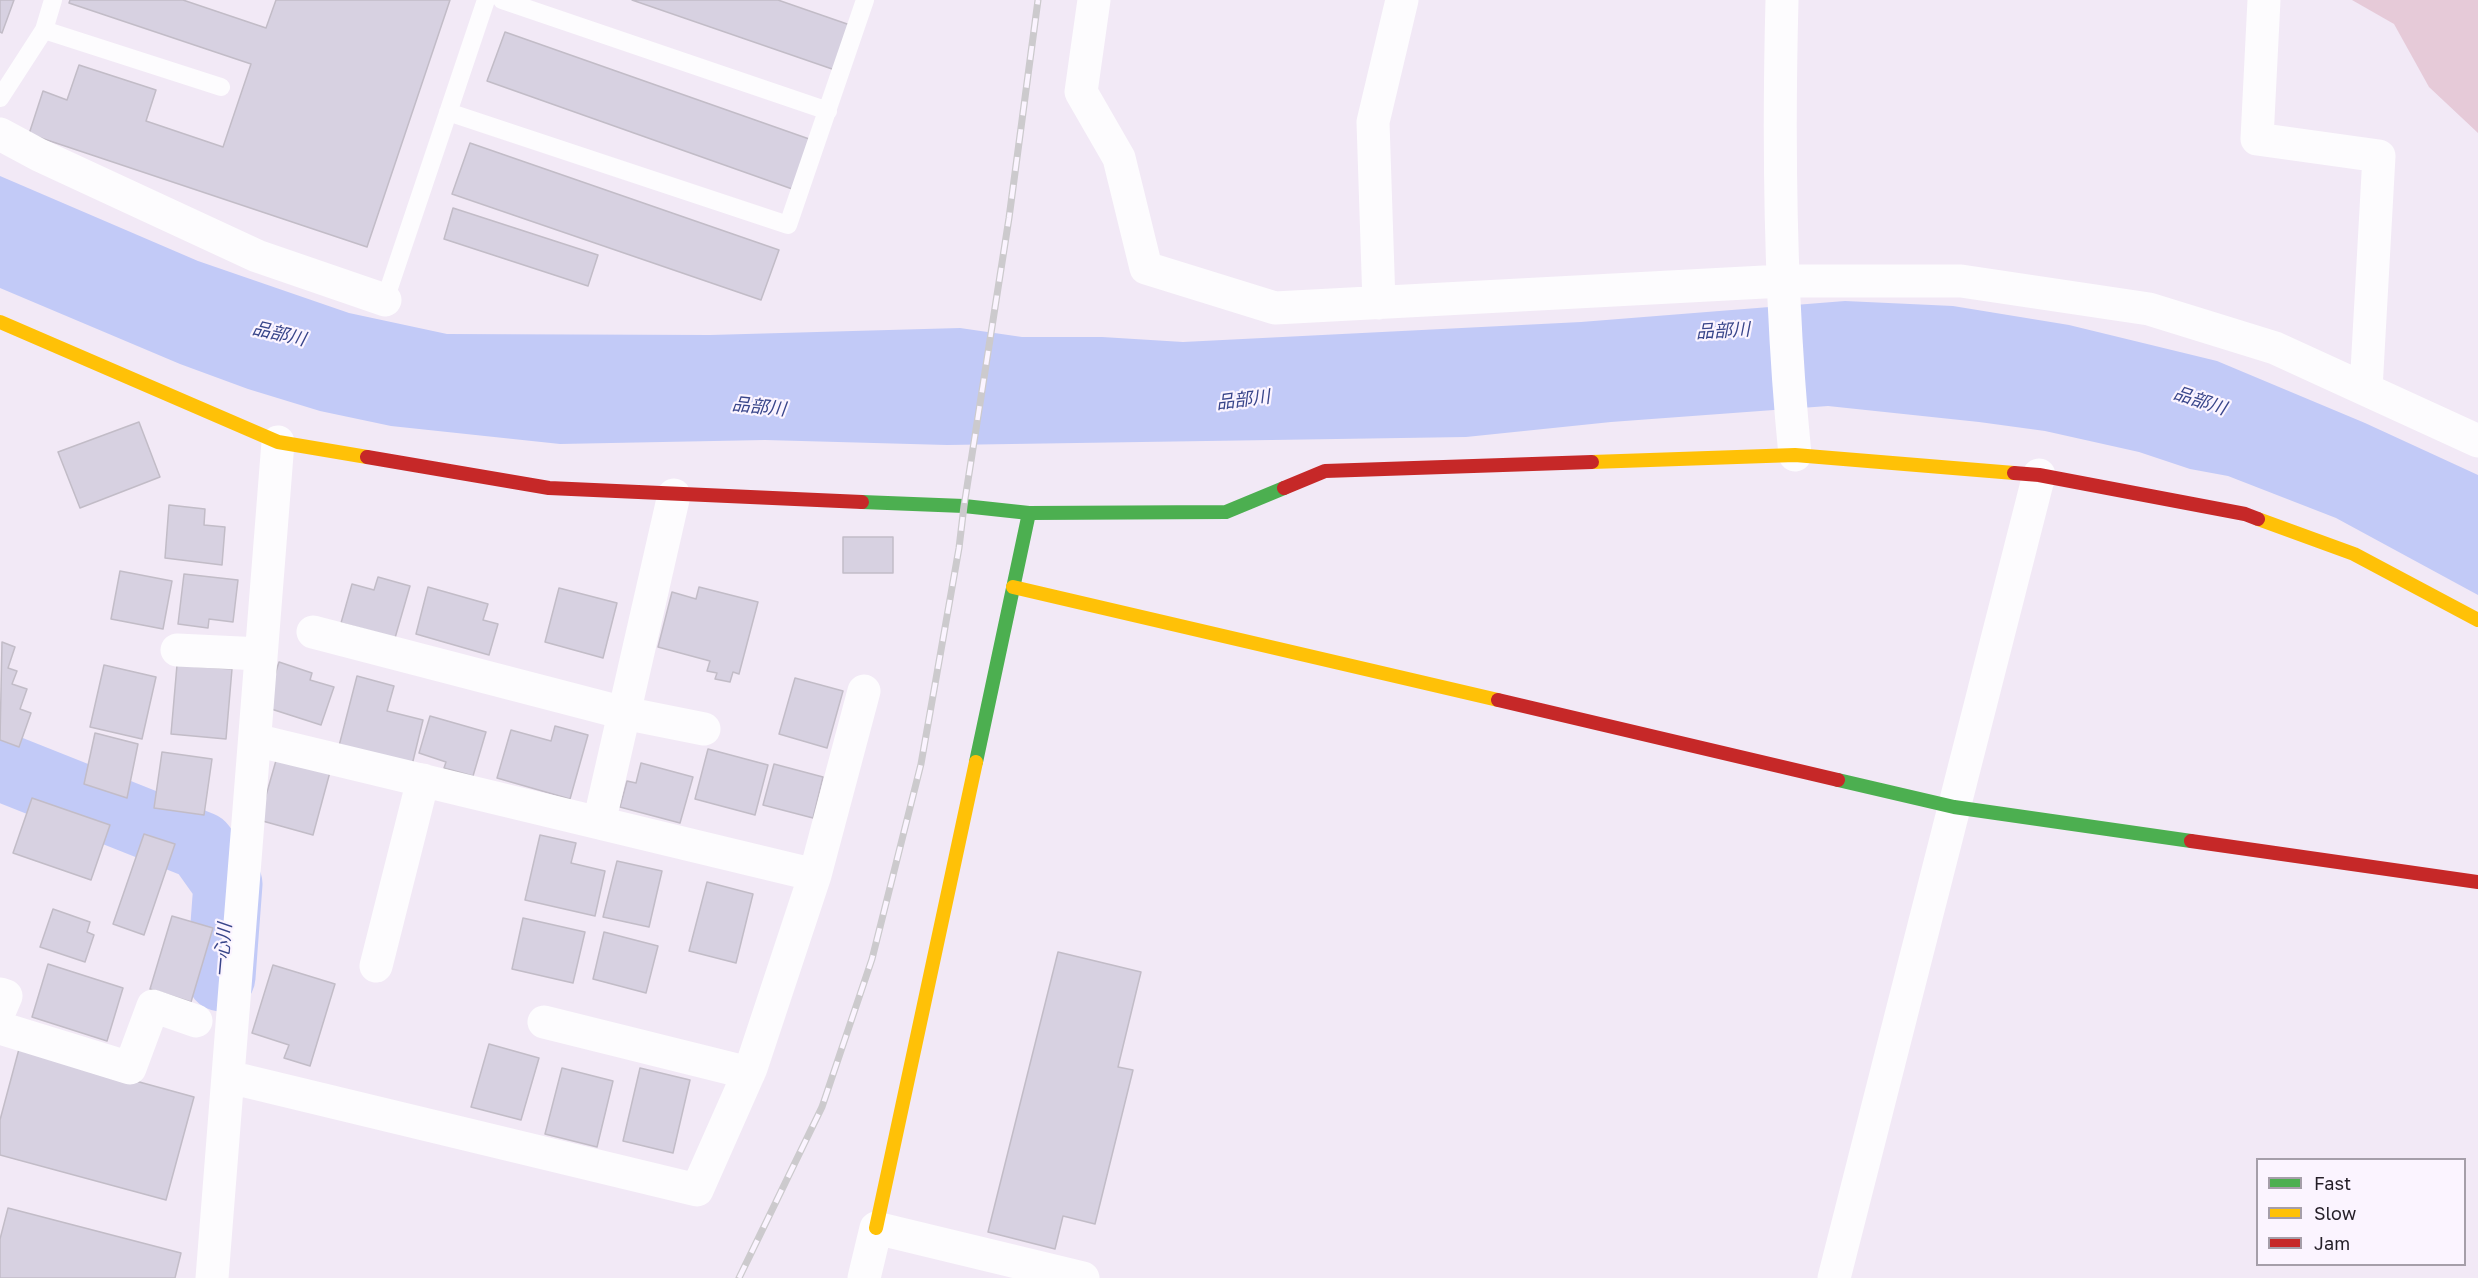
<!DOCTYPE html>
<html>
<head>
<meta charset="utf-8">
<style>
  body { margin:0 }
  #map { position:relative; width:2478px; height:1278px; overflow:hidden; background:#f2e9f6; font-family:"Golos Text",sans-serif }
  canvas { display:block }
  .legend { position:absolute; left:2256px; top:1158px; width:210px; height:108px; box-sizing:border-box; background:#fbf4ff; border:2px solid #a59ea9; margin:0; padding:8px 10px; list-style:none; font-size:18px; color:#241e27 }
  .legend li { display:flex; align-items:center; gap:12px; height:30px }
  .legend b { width:30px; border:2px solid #a59ea9 }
</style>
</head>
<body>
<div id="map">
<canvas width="2478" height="1278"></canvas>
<ul class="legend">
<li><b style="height:8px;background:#4caf50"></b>Fast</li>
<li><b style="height:8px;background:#ffc107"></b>Slow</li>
<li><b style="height:8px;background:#c62828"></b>Jam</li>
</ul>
</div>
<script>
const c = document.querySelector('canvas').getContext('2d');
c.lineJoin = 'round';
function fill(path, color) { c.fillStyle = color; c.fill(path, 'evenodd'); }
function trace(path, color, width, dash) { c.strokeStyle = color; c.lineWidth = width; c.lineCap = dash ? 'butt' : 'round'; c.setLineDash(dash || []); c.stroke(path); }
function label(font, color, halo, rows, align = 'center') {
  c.font = font + ' "Golos Text","Noto Sans JP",sans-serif'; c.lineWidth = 4.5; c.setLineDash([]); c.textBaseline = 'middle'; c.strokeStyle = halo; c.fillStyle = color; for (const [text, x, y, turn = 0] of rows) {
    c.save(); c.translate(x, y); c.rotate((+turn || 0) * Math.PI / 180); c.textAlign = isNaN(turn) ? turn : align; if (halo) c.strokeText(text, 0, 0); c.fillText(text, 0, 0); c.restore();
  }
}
const green = new Path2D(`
  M2352 0H2478V133L2429 87 2394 24Z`);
const water = new Path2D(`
  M0 176 198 261 349 313 447 334 710 335 960 328 1022 337H1102L1183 342 1581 322 1845 301 1953 306 2069 325 2217 361 2365 423 2478 475V595L2336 518 2228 476 2190 469 2139 452 2045 431 1979 422 1828 406 1611 422 1466 437 947 445 765 440 560 444 391 426 320 411 248 389 180 364 0 288Z`);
const river = new Path2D(`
  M0 766 201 846 228 884 221 977`);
const building = new Path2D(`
  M0 0H14L2 33 0 32Z
  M70 0H183L266 28 276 0H450L367 247 29 134 43 91 67 100 79 65 156 90 146 121 223 147 251 64 69 3Z
  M632 0H778L850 25 835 70Z
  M505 32 812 140 795 190 487 81Z
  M470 143 779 250 761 300 452 194Z
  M453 208 598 255 588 286 444 239Z
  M139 422 160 477 80 508 58 452Z
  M169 505 205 509 204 525 225 527 222 565 165 558Z
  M843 537H893V573H843Z
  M120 571 172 581 163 629 111 619Z
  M184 574 238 580 233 622 209 619 208 628 178 624Z
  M378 577 410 586 395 638 341 623 352 584 374 590Z
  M428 587 488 604 483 620 498 624 489 655 416 634Z
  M699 587 758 602 739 674 733 672 730 682 715 679 717 673 707 671 710 661 658 647 672 592 696 599Z
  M559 588 617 603 603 658 545 642Z
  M2 642 15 647 8 668 17 671 12 684 27 689 20 709 31 713 19 747 0 740Z
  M279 662 312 673 310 680 334 687 321 725 265 707Z
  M104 665 156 677 142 739 90 727Z
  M177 665 232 669 226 739 171 734Z
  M357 676 394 686 387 711 423 720 412 765 339 746Z
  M795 678 843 691 827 748 779 734Z
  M430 716 486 732 473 776 444 768 446 762 419 753Z
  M555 726 588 735 570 799 497 778 511 730 551 741Z
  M95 733 138 744 127 798 84 784Z
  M708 749 768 765 755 815 695 799Z
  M162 752 212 759 204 815 154 808Z
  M277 757 330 772 313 835 259 820Z
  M641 763 693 777 680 823 620 807 627 781 636 783Z
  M774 764 823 777 813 818 763 805Z
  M32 798 110 825 91 880 13 853Z
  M144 834 175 844 144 935 113 924Z
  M540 835 576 843 571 863 605 871 595 916 525 900Z
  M617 861 662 871 649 927 603 917Z
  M707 882 753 894 736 963 689 951Z
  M53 909 90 922 87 932 94 935 85 962 40 947Z
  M172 916 213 928 191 1002 150 989Z
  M523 918 585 932 573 983 512 969Z
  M604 932 658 946 646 993 593 979Z
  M1058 952 1141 972 1118 1067 1133 1070 1095 1224 1063 1216 1055 1249 988 1232Z
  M48 964 123 988 107 1041 32 1017Z
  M273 965 335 984 310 1066 284 1058 289 1045 252 1033Z
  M489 1044 539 1058 521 1120 471 1107Z
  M19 1049 194 1097 166 1200 0 1155V1120Z
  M562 1068 613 1081 597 1147 545 1134Z
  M640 1068 690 1080 673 1153 623 1141Z
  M8 1208 181 1253 175 1278H0V1239Z`);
const lane = new Path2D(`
  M502 0 828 111
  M44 30 221 87
  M0 98 44 30 53 0
  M448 112 788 225 865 0
  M385 300 486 0`);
const street = new Path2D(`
  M1094 0 1081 92 1119 158 1146 268 1275 308 1783 281H1961L2149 309 2275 348 2478 441
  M1782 0C1778 152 1780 304 1795 455
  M2264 0 2257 139 2379 156 2366 389
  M0 134 39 155 257 256 385 300
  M1379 303 1373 122 1402 0
  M313 632 624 713 704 729
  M177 650 261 654
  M255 740 815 875
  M599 823 674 495
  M376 966 423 780
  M0 994 6 996 0 1010
  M544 1022 749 1073
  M0 1028 130 1068 153 1006 196 1021
  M229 1077 697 1190 751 1068 815 875 864 691
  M212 1278 278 442
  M864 1278 876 1228 1083 1278
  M1834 1278 2039 475`);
const fast = new Path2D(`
  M862 502 964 506 1029 513 1226 512 1284 488
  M976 762 1029 513
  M1838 780 1954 807 2191 841`);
const slow = new Path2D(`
  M0 322 278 442 367 457
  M1592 462 1795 455 2014 473
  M2258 519 2354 554 2478 620
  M1013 587 1498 700
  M876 1228 976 762`);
const jam = new Path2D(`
  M367 457 549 488 862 502
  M2014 473 2039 475 2245 514 2258 519
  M1284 488 1325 471 1592 462
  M1498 700 1838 780
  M2191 841 2478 882`);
const rail = new Path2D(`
  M739 1278 822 1107 872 959 921 764 959 548 964 506 1009 218 1038 0`);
const waterNames = [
  ["品部川",1723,331,-3],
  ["品部川",279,334,13],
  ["品部川",1243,400,-7],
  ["品部川",2200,401,18],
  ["品部川",759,407,6],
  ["一心川",223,950,-85]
];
fill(green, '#e6cad8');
fill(water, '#c2caf7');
trace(river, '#c2caf7', 69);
fill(building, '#d7d1e1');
trace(building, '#c2bcc7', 1.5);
trace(lane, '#fdfcfe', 18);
trace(street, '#fdfcfe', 33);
trace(fast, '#4caf50', 14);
trace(slow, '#ffc107', 14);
trace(jam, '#c62828', 14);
trace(rail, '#cccacd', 7);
trace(rail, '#fbf4ff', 4.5, [14]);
label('italic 18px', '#38458a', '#fbf4ff', waterNames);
</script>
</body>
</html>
